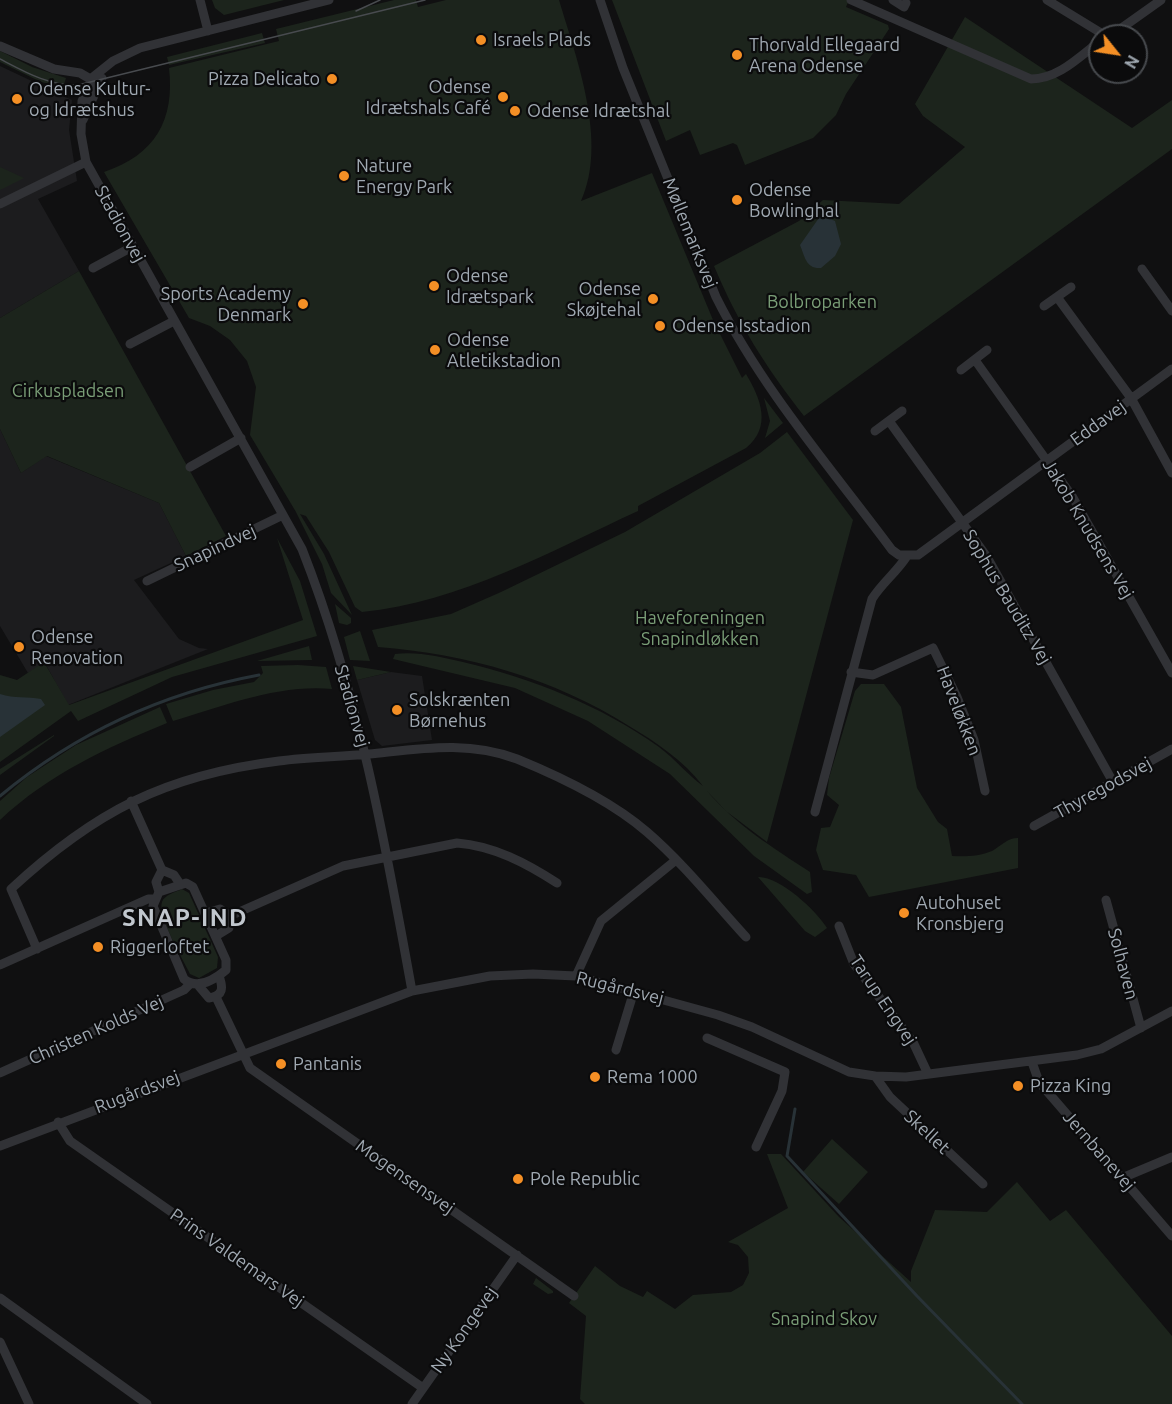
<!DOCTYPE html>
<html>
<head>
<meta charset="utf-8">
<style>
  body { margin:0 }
  #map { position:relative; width:1172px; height:1404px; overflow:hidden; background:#101011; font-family:Ubuntu,sans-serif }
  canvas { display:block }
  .north { position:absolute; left:1088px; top:24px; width:60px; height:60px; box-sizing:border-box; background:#0b0b0c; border:2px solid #474a4e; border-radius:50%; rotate:120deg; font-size:16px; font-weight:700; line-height:24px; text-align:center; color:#a0a9b2 }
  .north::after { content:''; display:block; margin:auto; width:21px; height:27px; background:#f48f25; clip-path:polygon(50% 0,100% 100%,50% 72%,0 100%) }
</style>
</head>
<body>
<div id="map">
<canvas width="1172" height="1404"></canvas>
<div class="north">N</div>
</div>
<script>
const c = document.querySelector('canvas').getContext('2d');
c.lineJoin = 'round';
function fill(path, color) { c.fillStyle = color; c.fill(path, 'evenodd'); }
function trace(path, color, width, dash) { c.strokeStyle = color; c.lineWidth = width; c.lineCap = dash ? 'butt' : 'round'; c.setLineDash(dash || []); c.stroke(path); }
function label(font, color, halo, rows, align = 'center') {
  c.font = font + ' Ubuntu,sans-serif'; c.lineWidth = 4.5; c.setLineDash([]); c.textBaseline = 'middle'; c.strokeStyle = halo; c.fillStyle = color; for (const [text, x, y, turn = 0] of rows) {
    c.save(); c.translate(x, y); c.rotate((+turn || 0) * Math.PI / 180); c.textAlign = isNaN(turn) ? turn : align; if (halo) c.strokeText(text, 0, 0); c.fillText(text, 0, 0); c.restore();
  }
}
const built = new Path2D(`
  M0 66 72 100 69 130 77 181 38 199 79 271 0 318Z
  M0 429 21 473 46 456 159 503 186 556 134 580 179 639 199 648 208 649 68 705 45 663 28 673 0 626Z
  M391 672 422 676 432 740 382 746 375 740 357 680Z`);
const green = new Path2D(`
  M212 0H284L224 15 215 8Z
  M394 0H416L418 7 446 0H559C577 60 608 142 581 201L652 173 713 320 742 378 746 374C761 399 772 427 746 448L638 506V511C551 551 460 602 362 612L355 607 329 552 306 516 300 514 324 554 352 615 331 593 322 564 296 512 250 435 256 387 247 361 230 340 210 326 189 318 104 172C155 155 175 120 169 68L279 41 276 29Z
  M612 0H849L846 7 888 25 889 29 846 94 836 115 813 138 745 165 737 145 733 143 700 155 690 130 666 141Z
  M965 17 1132 128 1172 100V149L804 416C765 366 739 325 714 266L799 221 823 200 899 204 965 147 923 116 915 104Z
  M262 33 265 43 169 65 167 57Z
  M0 51 32 67 66 78 63 87 41 82 0 62Z
  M0 167 24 178 0 190Z
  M79 271 226 536 186 556 159 503 47 456 21 473 0 429V318Z
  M764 398 783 423 765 438 770 421Z
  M787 432 853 520 767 842 726 811 707 791C736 825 772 847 810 872L812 892 807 894 754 856 670 774 588 721 515 688 393 659 395 654C417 651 441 657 463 662 533 679 600 705 659 747 675 759 688 775 703 786 684 761 656 742 629 726 553 678 467 654 378 647L372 630 451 614 501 592 625 532 760 453Z
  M277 538 300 581 317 636 172 677 78 721 71 711 0 762V675L17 680 44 662 69 705 303 620Z
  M335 604 351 618V623L347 625 339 623Z
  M360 631 370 661 350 660 344 637Z
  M309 646 312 660 257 661Z
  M298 665 326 667 332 689C279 684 223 706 173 721L166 704 213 690 254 682 263 673 261 666Z
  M353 666 391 672 357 680Z
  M861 684H884L901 707 917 788 938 822 947 829 952 856C965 857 980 856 992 851 1001 846 1007 838 1018 838V868L869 897 856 875 823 870 816 850 821 828 830 827 839 805 827 795 829 778 855 691Z
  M160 707 167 723C106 748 49 774 0 820V801L27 777 76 745Z
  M54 735V736L0 775V769Z
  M758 877C779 876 816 910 827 928L815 937 805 931Z
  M182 889 189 893 218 957 217 968 199 978 190 974C183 959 157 916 162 902 164 895 176 892 182 889Z
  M832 1139 868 1172 839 1204 803 1172Z
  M767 1154H781L839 1217 911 1282V1271L935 1210 987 1212 1017 1182 1050 1221 1066 1210 1172 1336V1404H585L580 1399 586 1316 569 1303 595 1266 620 1286 643 1297 647 1291 675 1309 693 1295 731 1292 743 1285 749 1273 748 1257 738 1245 728 1242 788 1208Z
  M536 1278 553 1291V1293L548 1294 533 1284Z`);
const water = new Path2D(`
  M821 215 835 221 841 244 835 256 821 268C806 269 805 257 800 245Z
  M0 694C15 699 27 696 41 699L45 705 0 737Z`);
const stream = new Path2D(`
  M0 796C76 733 162 693 259 675
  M795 1109 787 1156 917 1296 1022 1404`);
const minor = new Path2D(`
  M200 0 208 31
  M329 0 140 48 113 61 93 77 82 101 81 134 86 162 302 549C358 691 385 841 412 991
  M600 0 623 68 716 297C762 389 831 468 892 550L899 555H918L1172 369
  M851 0 1031 79C1058 79 1079 57 1100 41
  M893 0 904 7 906 3
  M1047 0 1106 36 1116 32 1161 0
  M0 46 54 69 80 73 99 84
  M83 120 102 78
  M0 204 86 162
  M93 268 132 247
  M1142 269 1172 311
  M1057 297 1131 398 1172 473
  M1044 306 1071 287
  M130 344 174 321
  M975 360 1072 496 1172 673
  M961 370 987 350
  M889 421 987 557 1113 782
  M875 431 902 411
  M190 467 241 438
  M147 581 283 515
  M851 672 873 675 933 648 957 697 974 740 985 791
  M131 801 162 870
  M815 812 872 599C882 583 896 573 907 556
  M1034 826 1172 749
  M186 883 193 887 226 960V970C214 980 197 990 184 979L153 906 159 892Z
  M159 892 156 882 162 870 174 875 180 884
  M1106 900 1141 1028
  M206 913 220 909 230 916 229 928 216 936
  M230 916 343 866 457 843C494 846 526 863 557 883
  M839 926 854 964 913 1042 928 1074
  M37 949 11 889C94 812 165 775 279 761 309 757 339 757 369 754 419 749 468 740 517 759 561 777 610 800 647 832 683 863 714 902 746 937
  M0 965 148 899H154
  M576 976 601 921 676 860
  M198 985 209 998C224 996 223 987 219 976
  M216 997 250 1068 574 1296
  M707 1038 785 1072 782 1091 756 1147
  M616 1050 634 991
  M1032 1062 1039 1082 1172 1236
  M0 1073 184 990 190 984
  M875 1076 890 1097 983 1184
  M58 1122 70 1141 423 1388
  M0 1146 412 991 490 976 533 974 576 976 718 1015 752 1027 849 1072 875 1076 906 1077 1077 1055 1101 1049 1172 1011
  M1122 1178 1172 1157
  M0 1298 147 1404
  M0 1342 29 1404
  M412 1404 517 1255`);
const tram = new Path2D(`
  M356 11 380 0
  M0 59C25 72 49 86 78 85L425 0`);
const markers = [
  [481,40,6,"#f48f25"],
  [737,55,6,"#f48f25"],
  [332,79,6,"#f48f25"],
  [503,97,6,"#f48f25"],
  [17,99,6,"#f48f25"],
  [515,111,6,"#f48f25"],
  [344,176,6,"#f48f25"],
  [737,200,6,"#f48f25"],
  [434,286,6,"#f48f25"],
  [653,299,6,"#f48f25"],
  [303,304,6,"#f48f25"],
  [660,326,6,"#f48f25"],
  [435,350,6,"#f48f25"],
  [19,647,6,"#f48f25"],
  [397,710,6,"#f48f25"],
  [904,913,6,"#f48f25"],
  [98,947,6,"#f48f25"],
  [281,1064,6,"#f48f25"],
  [595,1077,6,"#f48f25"],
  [1018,1086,6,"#f48f25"],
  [518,1179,6,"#f48f25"]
];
const poiNames = [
  ["Israels Plads",493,40],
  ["Thorvald Ellegaard",749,45],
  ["Arena Odense",749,66],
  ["Pizza Delicato",320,79,"right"],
  ["Odense",491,87,"right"],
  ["Idrætshals Café",491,108,"right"],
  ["Odense Kultur-",29,89],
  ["og Idrætshus",29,110],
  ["Odense Idrætshal",527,111],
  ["Nature",356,166],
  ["Energy Park",356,187],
  ["Odense",749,190],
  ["Bowlinghal",749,211],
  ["Odense",446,276],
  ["Idrætspark",446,297],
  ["Odense",641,289,"right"],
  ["Skøjtehal",641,310,"right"],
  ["Sports Academy",291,294,"right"],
  ["Denmark",291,315,"right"],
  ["Odense Isstadion",672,326],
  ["Odense",447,340],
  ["Atletikstadion",447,361],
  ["Odense",31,637],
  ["Renovation",31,658],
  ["Solskrænten",409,700],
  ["Børnehus",409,721],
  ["Autohuset",916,903],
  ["Kronsbjerg",916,924],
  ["Riggerloftet",110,947],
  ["Pantanis",293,1064],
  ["Rema 1000",607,1077],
  ["Pizza King",1030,1086],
  ["Pole Republic",530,1179]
];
const streetNames = [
  ["Stadionvej",120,224,61],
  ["Møllemarksvej",690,233,68],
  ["Eddavej",1098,423,-36],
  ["Jakob Knudsens Vej",1088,529,59],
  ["Snapindvej",215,548,-25],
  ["Sophus Bauditz Vej",1007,597,59],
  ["Stadionvej",352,706,74],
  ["Haveløkken",959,711,69],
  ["Thyregodsvej",1103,788,-29],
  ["Solhaven",1123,964,75],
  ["Rugårdsvej",620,988,14],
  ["Tarup Engvej",883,1000,56],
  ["Christen Kolds Vej",96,1030,-24],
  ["Rugårdsvej",137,1092,-21],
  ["Skellet",927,1132,43],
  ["Jernbanevej",1099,1151,49],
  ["Mogensensvej",405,1177,35],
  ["Prins Valdemars Vej",237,1258,35],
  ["Ny Kongevej",464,1330,-55]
];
const parkNames = [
  ["Bolbroparken",822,302],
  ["Cirkuspladsen",68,391],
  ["Haveforeningen",700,618],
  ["Snapindløkken",700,639],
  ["Snapind Skov",824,1319]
];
const districtNames = [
  ["SNAP-IND",185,918]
];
fill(built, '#1c1c1e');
fill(green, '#1c241c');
fill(water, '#283237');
trace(stream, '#283237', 3);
trace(minor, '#313236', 9);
trace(tram, '#484b4f', 1.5);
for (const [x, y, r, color] of markers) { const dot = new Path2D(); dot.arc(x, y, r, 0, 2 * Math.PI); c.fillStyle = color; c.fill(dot); trace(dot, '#0b0b0c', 2); }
label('18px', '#a0a9b2', '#0b0b0c', poiNames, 'left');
label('18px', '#a0a9b2', '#0b0b0c', streetNames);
label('18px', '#7a9e77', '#0b0b0c', parkNames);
c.letterSpacing = '1.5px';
label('bold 24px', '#c1c7ce', '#0b0b0c', districtNames);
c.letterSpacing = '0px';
</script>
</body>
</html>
